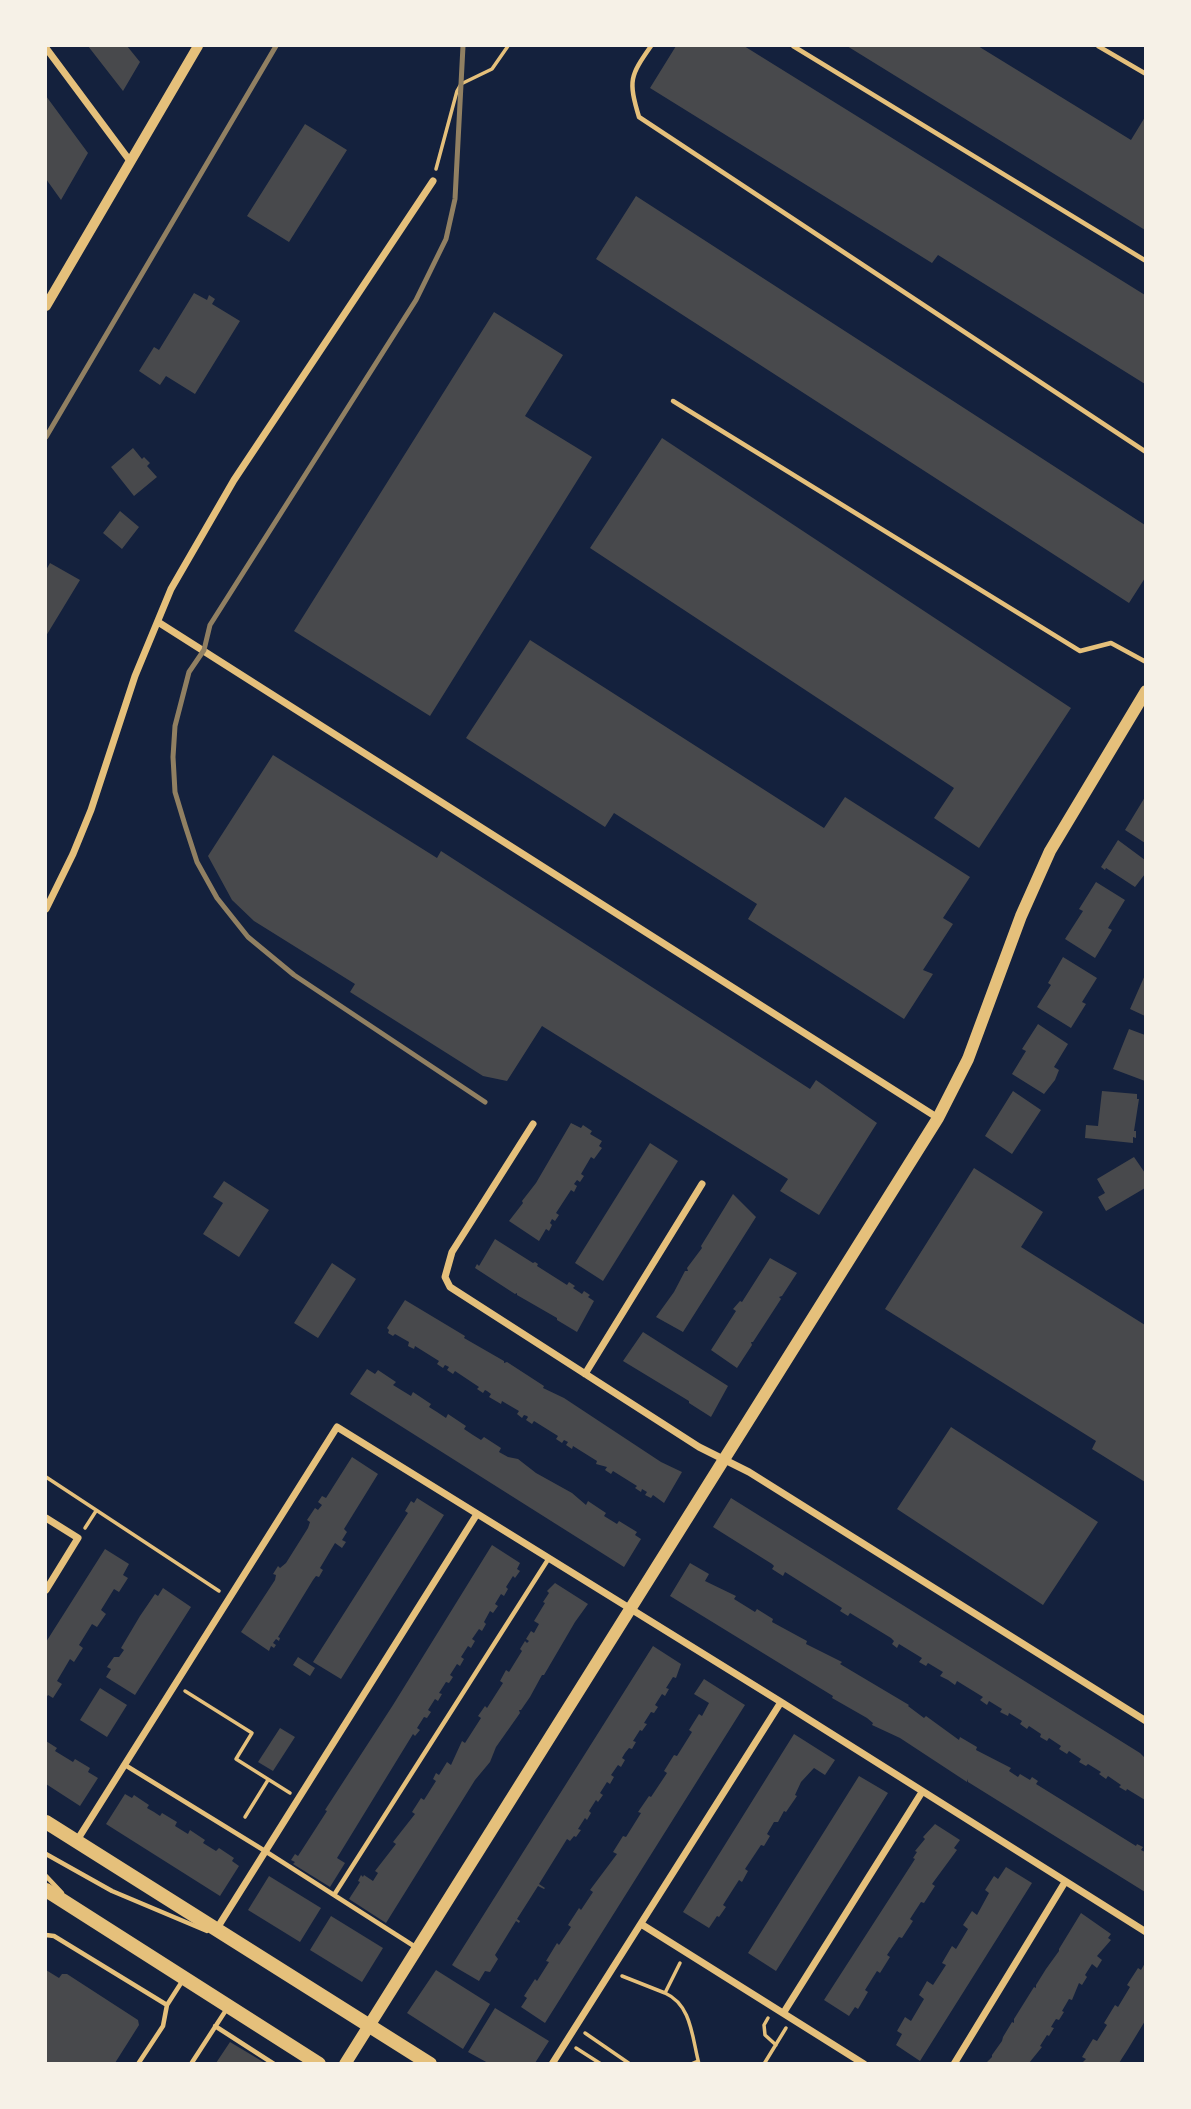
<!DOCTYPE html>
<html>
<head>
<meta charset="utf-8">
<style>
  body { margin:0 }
  #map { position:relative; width:1191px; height:2109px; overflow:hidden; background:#14213d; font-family:"PT Sans",sans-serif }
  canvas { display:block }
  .frame { position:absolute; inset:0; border:47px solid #f6f1e7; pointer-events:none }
</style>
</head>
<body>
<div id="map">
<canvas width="1191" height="2109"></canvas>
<div class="frame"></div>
</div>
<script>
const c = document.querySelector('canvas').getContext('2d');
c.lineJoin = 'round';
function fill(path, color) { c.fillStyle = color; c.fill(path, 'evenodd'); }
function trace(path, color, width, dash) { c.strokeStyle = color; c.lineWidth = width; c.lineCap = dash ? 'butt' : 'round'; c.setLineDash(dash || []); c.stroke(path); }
const building = new Path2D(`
  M88 46H127L140 62 123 91Z
  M676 46H744L1145 295V384L938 255 932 263 650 88Z
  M847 46H978L1131 140 1145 117V230Z
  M46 96 88 153 61 200 46 179Z
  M305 124 347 150 289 242 247 216Z
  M636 196 1145 525V578L1129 603 596 259Z
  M194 293 207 300 209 295 215 299 212 304 240 321 195 394 166 376 160 385 139 371 154 347 159 350Z
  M494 312 563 355 525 416 592 457 430 716 294 631Z
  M662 438 1071 708 979 848 934 818 954 788 590 548Z
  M133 448 142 459 144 457 150 463 147 466 157 477 134 496 111 467Z
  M120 511 139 527 122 549 103 533Z
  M50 563 80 580 46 636V570Z
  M530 640 824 828 845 797 970 877 943 918 953 924 923 970 933 974 904 1019 748 919 757 904 614 813 605 827 466 738Z
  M273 755 437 858 441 851 810 1089 816 1080 877 1123 819 1215 780 1191 788 1179 542 1026 507 1081 483 1076 350 992 355 984 254 921 232 900 208 856Z
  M1145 797V843L1125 830Z
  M1118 840 1145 860V874L1135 887 1106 868 1105 870 1101 867Z
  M1096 882 1125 900 1108 928 1112 930 1095 958 1065 939 1083 911 1079 909Z
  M1063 957 1097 978 1082 1002 1086 1004 1071 1028 1037 1007 1051 985 1048 983Z
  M1145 975V1016L1130 1009Z
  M1038 1024 1068 1044 1054 1067 1059 1070 1055 1080 1044 1094 1012 1074 1026 1051 1022 1049Z
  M1129 1029 1145 1035V1081L1113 1069Z
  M1013 1091 1041 1110 1012 1154 985 1136Z
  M1102 1091 1137 1094V1099H1139L1134 1131H1136V1138L1133 1137V1143L1085 1138 1086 1125 1098 1126Z
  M571 1123 581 1128 583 1125 592 1131 590 1134 602 1141 599 1146 602 1148 594 1159 591 1157 581 1174 584 1176 580 1182 577 1180 574 1184 577 1186 574 1192 571 1190 556 1213 559 1215 555 1221 552 1219 550 1223 552 1225 549 1231 546 1229 539 1241 509 1221 523 1203 522 1201 536 1183Z
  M650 1143 678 1161 603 1281 575 1263Z
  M1134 1157 1145 1173V1188L1106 1211 1098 1197 1105 1193 1097 1179Z
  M974 1168 1043 1212 1021 1247 1145 1325V1482L1092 1449 1096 1441 885 1309Z
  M224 1181 269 1210 239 1257 203 1234 223 1203 213 1197Z
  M733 1194 756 1217 683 1332 656 1317 674 1292 685 1271H688L687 1268 702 1248 701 1246Z
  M495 1239 533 1263 535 1262 538 1264 537 1266 567 1285 569 1282 575 1286 573 1288 582 1294 584 1291 590 1295 588 1297 594 1301 577 1332 557 1320V1318L517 1295V1293L515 1294 475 1268 477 1264 479 1266Z
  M770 1258 797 1273 782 1296 779 1297 781 1299 753 1342H751L752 1345 737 1368 711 1350 736 1311 733 1309 740 1301 742 1302Z
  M332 1263 356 1279 318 1338 294 1323Z
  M405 1300 465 1336 464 1338 504 1361V1363L507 1362 544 1386 543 1388 564 1398 661 1462 682 1472 664 1503 653 1495 651 1498 645 1495 647 1492 642 1489 641 1492 635 1488 637 1486 613 1471 611 1474 605 1470 607 1467 596 1464 597 1461 573 1446 572 1449 566 1445 568 1442 564 1440 562 1443 556 1439 558 1436 534 1421 532 1424 526 1420 528 1417 527 1416 524 1415 522 1418 517 1414 519 1411 507 1404 502 1401 501 1404 489 1397 491 1394 487 1391 485 1390 483 1393 477 1389 479 1387 455 1371 453 1374 447 1370 449 1367 445 1365 443 1368 437 1364 439 1361 415 1346 414 1349 408 1346 409 1342 395 1334 393 1336 388 1333 389 1330 387 1328Z
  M643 1332 728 1386 711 1417 689 1403V1401L623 1361Z
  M367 1369 375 1374 378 1370 396 1382 393 1385 411 1396 413 1392 431 1404 429 1407 437 1412 446 1418 448 1414 466 1426 464 1429 473 1435 481 1440 484 1437 501 1448 499 1452 508 1457 518 1459 536 1473 572 1493 586 1505 588 1501 606 1513 604 1516 617 1524 619 1521 637 1532 635 1535 641 1539 624 1567 350 1394Z
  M951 1427 1098 1522 1043 1605 897 1509Z
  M352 1457 378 1474 344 1529 347 1532 342 1540 346 1542 342 1548 335 1543 320 1568 323 1570 319 1577 316 1576 313 1580 278 1637 280 1638 279 1641 276 1639 273 1643 276 1645 274 1648 271 1646 269 1651 241 1632 275 1580 276 1575 273 1574 278 1566 280 1568 286 1563 308 1528 310 1522 307 1520 315 1508 318 1510 322 1505 318 1502 322 1496 326 1498Z
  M417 1498 444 1515 341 1679 313 1662 406 1516 408 1513 405 1511 411 1501 414 1503Z
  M731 1498 1140 1753 1145 1758V1800L1127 1789 1126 1791 1119 1787 1121 1785 1108 1776 1106 1779 1099 1774 1101 1772 1088 1764 1086 1766 1079 1762 1081 1759 1069 1751 1067 1754 1059 1749 1061 1746 1049 1738 1047 1741 1040 1737 1041 1734 1029 1726 1027 1729 1020 1724 1022 1721 1009 1713 1008 1716 1000 1712 1002 1709 989 1701 987 1705 980 1700 983 1697 957 1681 955 1685 948 1680 940 1676 943 1672 928 1663 926 1666 919 1662 922 1658 899 1644 897 1648 892 1644 894 1641 891 1638 850 1613 848 1616 840 1611 842 1608 785 1572 783 1576 772 1569 774 1566 772 1564 713 1527Z
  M492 1545 520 1563 517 1569 520 1571 515 1578 513 1576 506 1587 508 1589 504 1596 501 1594 495 1604 498 1606 493 1613 490 1611 484 1622 486 1624 482 1631 479 1629 472 1639 475 1641 471 1648 468 1646 461 1657 464 1659 460 1666 457 1664 450 1675 453 1677 449 1683 446 1682 439 1693 442 1694 438 1701 435 1699 428 1710 431 1712 427 1718 424 1717 417 1728 420 1730 415 1736 413 1734 337 1858 345 1863 330 1887 293 1864 295 1862 291 1860 295 1854 298 1856 327 1811 325 1810 393 1705Z
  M105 1549 129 1564 123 1575 128 1578 119 1592 114 1589 101 1610 106 1614 97 1627 92 1624 79 1645 83 1648 74 1662 70 1659 57 1681 62 1684 53 1698 48 1695 46 1698V1642Z
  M690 1563 709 1574 705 1581 736 1596 734 1599 755 1612 757 1609 773 1619 772 1622 807 1641 806 1644 842 1662 840 1664 909 1705 908 1706 924 1718 926 1716 959 1740 960 1737 977 1747 976 1750 1011 1768 1009 1771 1018 1777 1020 1774 1030 1780 1032 1777 1038 1781 1036 1784 1136 1846 1137 1844 1143 1847 1141 1850 1145 1852V1892L968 1782V1779L967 1782 900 1738 872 1725 873 1723 867 1718 832 1698 833 1696 670 1596Z
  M555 1583 588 1604 575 1622 544 1675H542L530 1697 521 1710H519L520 1713 496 1747 490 1762 475 1780 386 1923 349 1899 360 1882 358 1881 361 1875 363 1877 364 1875 373 1881 378 1873 375 1871 396 1844 393 1842 415 1814 412 1812 421 1798 424 1800 436 1781 433 1779 436 1773 439 1775 447 1762 451 1765 462 1741 465 1743 481 1718 478 1716 485 1706 487 1708 503 1683 500 1681 506 1670 509 1672 522 1651 520 1649 525 1641 527 1643 529 1641 526 1639 531 1631 534 1633 539 1624 534 1621 545 1603 543 1602 549 1593 547 1591Z
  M163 1588 191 1607 135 1695 106 1677 111 1669 107 1667 114 1657H119L124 1650 121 1648 140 1616 155 1594 158 1596Z
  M653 1646 681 1664 676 1678 673 1677 666 1688 669 1689 665 1696 662 1694 655 1705 658 1707 654 1713 651 1712 644 1723 647 1724 642 1731 640 1730 633 1741 636 1742 632 1749 629 1748 625 1753 622 1758 625 1760 621 1767 618 1765 611 1775 614 1777 610 1784 607 1782 600 1793 603 1795 598 1802 596 1800 589 1811 591 1813 587 1820 585 1818 578 1829 581 1830 576 1837 574 1836 570 1841 567 1839 539 1884 545 1888 544 1889 538 1886 517 1919 520 1921 519 1923 516 1921 495 1955 498 1959 490 1972 485 1971 479 1981 455 1967 452 1965Z
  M298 1657 315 1668 310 1676 293 1665Z
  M704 1679 745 1705 545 2023 521 2007 527 1998 524 1996 535 1979 537 1981 549 1962 546 1961 557 1943 559 1945 571 1927 568 1925 579 1908 581 1910 593 1892 590 1890 617 1854 613 1852 623 1836 626 1837 641 1813 638 1812 649 1796 651 1797 667 1773 664 1771 674 1755 677 1756 692 1732 689 1730 699 1714 702 1716 709 1703 694 1694Z
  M100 1688 127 1705 107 1737 80 1720Z
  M280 1728 295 1737 273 1771 258 1762Z
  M794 1734 835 1760 825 1775 814 1768 801 1782 795 1795 797 1796 786 1812 784 1811 778 1822H774L767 1834 770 1836 764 1846 761 1845 745 1869 748 1871 742 1882 739 1880 723 1905 726 1907 719 1917 717 1916 709 1928 683 1912Z
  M46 1741 57 1748 55 1751 73 1762 75 1759 90 1768 88 1772 98 1778 80 1806 46 1784Z
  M859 1776 888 1793 776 1971 748 1953Z
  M125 1794 132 1798 134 1795 149 1805 147 1808 154 1812 160 1816 162 1813 177 1822 175 1826 188 1834 190 1830 205 1840 203 1843 216 1851 219 1848 234 1858 232 1861 239 1866 220 1896 106 1824Z
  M935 1824 960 1840 954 1848 957 1850 932 1884 935 1886 924 1903 921 1902 910 1919 913 1921 902 1938 899 1937 887 1955 890 1957 880 1973 877 1971 865 1990 868 1992 858 2009 855 2007 849 2016 824 2000 915 1859 913 1858 917 1852 915 1851 925 1839 923 1837Z
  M1006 1867 1032 1883 920 2061 896 2045 902 2034 897 2031 905 2017 911 2021 924 1999 919 1995 927 1981 933 1985 946 1965 942 1963 952 1946 956 1949 968 1929 963 1925 972 1911 977 1915 989 1893 985 1890 994 1876 998 1879Z
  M269 1876 321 1908 300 1942 248 1910Z
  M1081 1913 1111 1934 1108 1938 1111 1940 1097 1956 1102 1960 1097 1968 1092 1964 1085 1975 1087 1977 1082 1985 1079 1983 1072 2000 1069 1999 1062 2011 1064 2012 1059 2020 1056 2019 1054 2022 1051 2027 1054 2028 1049 2036 1047 2035 1040 2046 1042 2047 1029 2063H986L992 2057V2055L1002 2041 1003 2037 1012 2022 1014 2023V2019L1034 1987 1036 1988V1985L1046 1969 1059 1951V1949Z
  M331 1916 383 1948 362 1982 310 1950Z
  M1145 1963V2021L1128 2049 1119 2063H1082L1086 2059 1082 2057 1093 2039 1097 2041 1107 2025 1104 2023 1115 2005 1118 2007 1130 1987 1127 1985 1138 1968 1141 1970Z
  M46 1970 59 1978 62 1974H67L138 2020 139 2025 115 2063H46Z
  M436 1970 490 2004 463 2049 407 2013Z
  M495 2008 549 2041 535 2063H488L468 2052Z
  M230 2042 265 2063H216Z`);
const path = new Path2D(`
  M436 169 457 91 461 84 492 69 508 46
  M46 1477 219 1591
  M85 1528 96 1511
  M185 1691 252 1733 236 1759 290 1793
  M245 1817 268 1780
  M622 1976 665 1993 680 1963
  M665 1993C692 2005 692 2038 699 2064
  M768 2018 764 2025 765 2035 776 2045
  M585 2033 630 2064
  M576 2048 601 2064
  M691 2064 698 2061
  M764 2064 786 2028`);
const service = new Path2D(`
  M651 46C630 76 628 80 639 117L1146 452
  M793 46 1146 261
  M1098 46 1146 74
  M673 401 1080 651 1111 643 1146 662
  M125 1765 265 1851 417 1948
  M46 1854 112 1891 207 1931
  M46 1876 62 1893
  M334 1895 549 1558
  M46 1935 54 1936 167 2005 183 1980
  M215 2026 274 2064
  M138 2064 163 2026 167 2005
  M191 2064 228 2007`);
const minor = new Path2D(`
  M46 48 130 161
  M158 622 938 1118
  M46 909 73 854 91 810 135 676 171 589 234 480 433 181
  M533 1124 452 1252 445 1277 450 1287 699 1447 749 1472 1146 1721
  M585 1374 702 1184
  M46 1518 78 1538 46 1590
  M76 1842 337 1427 781 1702 1146 1932
  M641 1924 864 2064
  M216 1930 477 1514
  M784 2012 922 1792
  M552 2064 781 1702
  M954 2064 1065 1882`);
const tertiary = new Path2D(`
  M46 306 198 46`);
const secondary = new Path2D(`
  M345 2064 938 1118 968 1059 1021 916 1050 851 1146 691`);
const primary = new Path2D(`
  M46 1822 430 2064
  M46 1890 319 2064`);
const rail = new Path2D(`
  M463 46 455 199 446 239 416 300 210 625 204 650 189 672 175 726 173 757 175 792 185 825 197 862 217 898 248 937 294 975 485 1102
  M46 437 276 46`);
fill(building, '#48494c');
trace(path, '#e5c07b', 3.5);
trace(service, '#e5c07b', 4.5);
trace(minor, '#e5c07b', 7);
trace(tertiary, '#e5c07b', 10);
trace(secondary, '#e5c07b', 12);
trace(primary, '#e5c07b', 14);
trace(rail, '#918062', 5);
</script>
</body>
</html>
